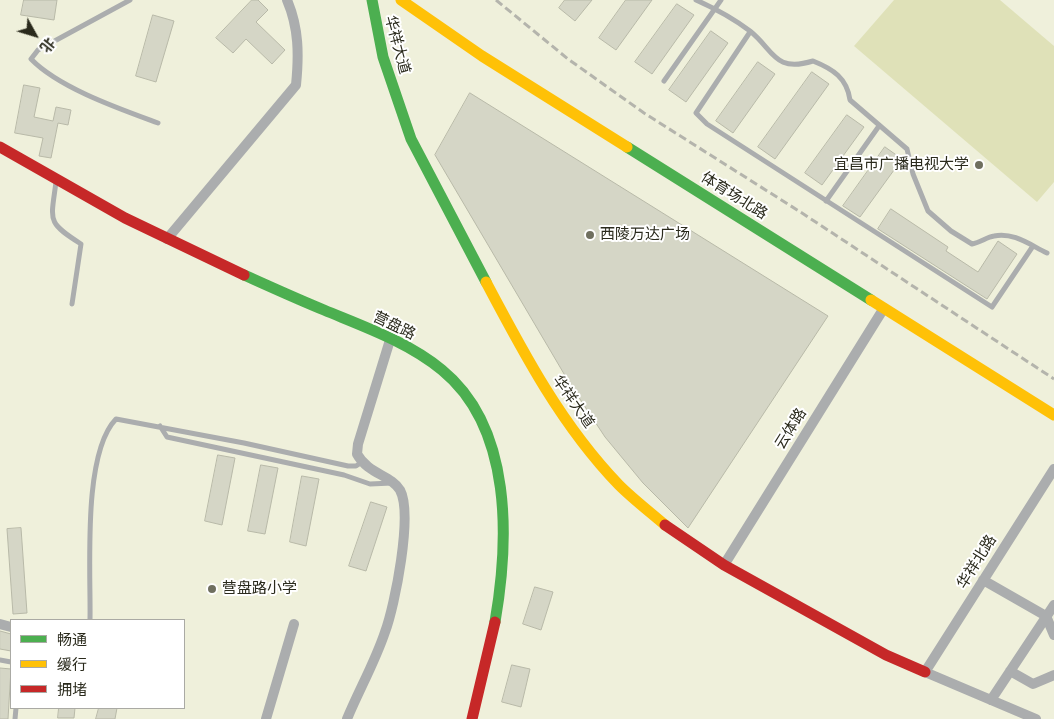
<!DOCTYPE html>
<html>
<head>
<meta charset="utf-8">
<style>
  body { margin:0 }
  #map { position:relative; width:1054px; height:719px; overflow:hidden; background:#eff0db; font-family:"Fira Sans Condensed","Noto Sans SC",sans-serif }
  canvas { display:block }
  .legend { position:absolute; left:10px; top:619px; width:175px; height:90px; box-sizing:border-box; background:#fff; border:1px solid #aaaaa4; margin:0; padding:6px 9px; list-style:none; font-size:15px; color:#2a2a1c }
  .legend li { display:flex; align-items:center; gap:10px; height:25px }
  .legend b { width:25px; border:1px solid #aaaaa4 }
  .north { position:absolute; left:10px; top:10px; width:50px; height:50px; -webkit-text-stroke:4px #fff; paint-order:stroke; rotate:129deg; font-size:14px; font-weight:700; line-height:20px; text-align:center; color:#2a2a1c }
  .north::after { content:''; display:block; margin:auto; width:18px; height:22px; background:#2a2a1c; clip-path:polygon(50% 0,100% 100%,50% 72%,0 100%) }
</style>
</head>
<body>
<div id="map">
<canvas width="1054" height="719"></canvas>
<ul class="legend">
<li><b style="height:6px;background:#4caf50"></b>畅通</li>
<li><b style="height:6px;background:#ffc107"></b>缓行</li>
<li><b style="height:6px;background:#c62828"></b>拥堵</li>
</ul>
<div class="north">北</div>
</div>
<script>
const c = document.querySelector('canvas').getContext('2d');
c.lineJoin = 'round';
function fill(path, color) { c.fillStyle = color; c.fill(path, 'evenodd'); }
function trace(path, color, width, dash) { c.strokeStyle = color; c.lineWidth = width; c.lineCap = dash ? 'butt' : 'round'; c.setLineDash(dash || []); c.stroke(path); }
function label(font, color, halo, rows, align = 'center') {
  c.font = font + ' "Fira Sans Condensed","Noto Sans SC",sans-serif'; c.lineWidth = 4; c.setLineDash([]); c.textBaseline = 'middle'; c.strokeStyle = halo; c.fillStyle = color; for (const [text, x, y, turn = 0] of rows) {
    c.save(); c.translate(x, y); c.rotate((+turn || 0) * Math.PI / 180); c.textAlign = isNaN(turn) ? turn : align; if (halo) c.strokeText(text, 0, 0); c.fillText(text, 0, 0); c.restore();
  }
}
const green = new Path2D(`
  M894 0H1000L1054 46V182L1037 202 854 46Z`);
const building = new Path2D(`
  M24 0H57L54 20 21 15Z
  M252 0H258L268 10 256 22 285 50 272 64 246 39 233 53 216 38Z
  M565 0H592L575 21 559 8Z
  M626 0H652L616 50 599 38Z
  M677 4 694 15 652 74 635 62Z
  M153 15 174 21 156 82 136 76Z
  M711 31 728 43 686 102 669 90Z
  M758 62 775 74 733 133 716 121Z
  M812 72 829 84 775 159 758 147Z
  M24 85 40 88 34 117 53 121 56 107 71 110 68 125 58 123 51 158 39 156 43 138 15 133Z
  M470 93 828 316 688 528 643 483 605 437 570 384 435 155Z
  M847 115 864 127 822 185 805 173Z
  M885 147 902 159 860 217 843 206Z
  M891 209 948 247 946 251 978 272 998 241 1017 254 987 299 878 229Z
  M218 455 235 458 222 525 205 521Z
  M261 465 278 468 265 534 248 531Z
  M302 476 319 479 306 546 290 542Z
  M371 502 387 507 366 571 349 566Z
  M21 528 27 613 13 614 7 529Z
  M535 587 553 592 541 630 523 624Z
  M0 631 11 634V651L0 649Z
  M512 665 530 669 521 707 502 702Z
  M0 668 11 669 8 719H0Z
  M59 708H75L74 718H58Z
  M99 708H117L115 719H96Z`);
const lane = new Path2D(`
  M130 0 38 50 31 59C59 88 120 109 158 123
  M696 0C714 8 734 19 750 31 774 50 774 73 813 61 833 69 847 78 850 100L907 149 913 174 928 211 951 231 972 244C981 242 987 237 994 236 1014 232 1030 245 1047 253
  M750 32 696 113 707 124 992 307 1033 246
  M664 81 721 0
  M56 182C51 221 46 222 81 244L72 304
  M826 201 879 126
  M160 426 167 437 344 475 370 484 392 483
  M90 620C91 572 82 454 116 419L244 443 348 466H356L362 462
  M0 660 11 662
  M15 719 16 708`);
const street = new Path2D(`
  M167 239 296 85C299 55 299 28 287 0
  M724 565 884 308
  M983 580 1046 616 1054 635
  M0 624 11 627
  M1010 671 1033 684 1054 675
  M991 700 1054 605
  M266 719 294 624
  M347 719C359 690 375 662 385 632 395 605 413 514 400 490 391 475 368 474 357 454L358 444 390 340
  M1036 719 925 672 1054 469`);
const fast = new Path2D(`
  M372 0 383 57 411 139 486 282
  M627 147 871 300
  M244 275C271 287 297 299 324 310 365 327 408 342 442 370 513 428 509 541 495 622`);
const slow = new Path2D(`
  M401 0 482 56 627 147
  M486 282C524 354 562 426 619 485 633 499 650 512 665 525
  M871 300 1054 415`);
const jam = new Path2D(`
  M0 147 125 218 244 275
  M665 525 724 565 886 655 925 672
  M472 719 495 622`);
const rail = new Path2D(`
  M496 0 568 59 644 113 802 213 1054 379`);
const markers = [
  [979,165,5,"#6f6f5f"],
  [590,235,5,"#6f6f5f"],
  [212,589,5,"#6f6f5f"]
];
const streetNames = [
  ["华祥大道",397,45,75],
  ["体育场北路",734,196,32],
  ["营盘路",394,326,26],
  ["华祥大道",573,402,55],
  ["云体路",791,429,-58],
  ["华祥北路",977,562,-58]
];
const poiNames = [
  ["宜昌市广播电视大学",969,165,"right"],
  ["西陵万达广场",600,235],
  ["营盘路小学",222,589]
];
fill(green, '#dfe1b8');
fill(building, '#d5d6c6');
trace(building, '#b8b9a8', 1);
trace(lane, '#abadae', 5);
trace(street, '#abadae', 10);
trace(fast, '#4caf50', 11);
trace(slow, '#ffc107', 11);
trace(jam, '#c62828', 11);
trace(rail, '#b4b4ac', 3, [8, 4]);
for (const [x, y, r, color] of markers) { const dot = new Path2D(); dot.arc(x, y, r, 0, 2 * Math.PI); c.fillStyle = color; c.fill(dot); trace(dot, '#fff', 2); }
label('15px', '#2a2a1c', '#fff', streetNames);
label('15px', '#2a2a1c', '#fff', poiNames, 'left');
</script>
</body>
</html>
